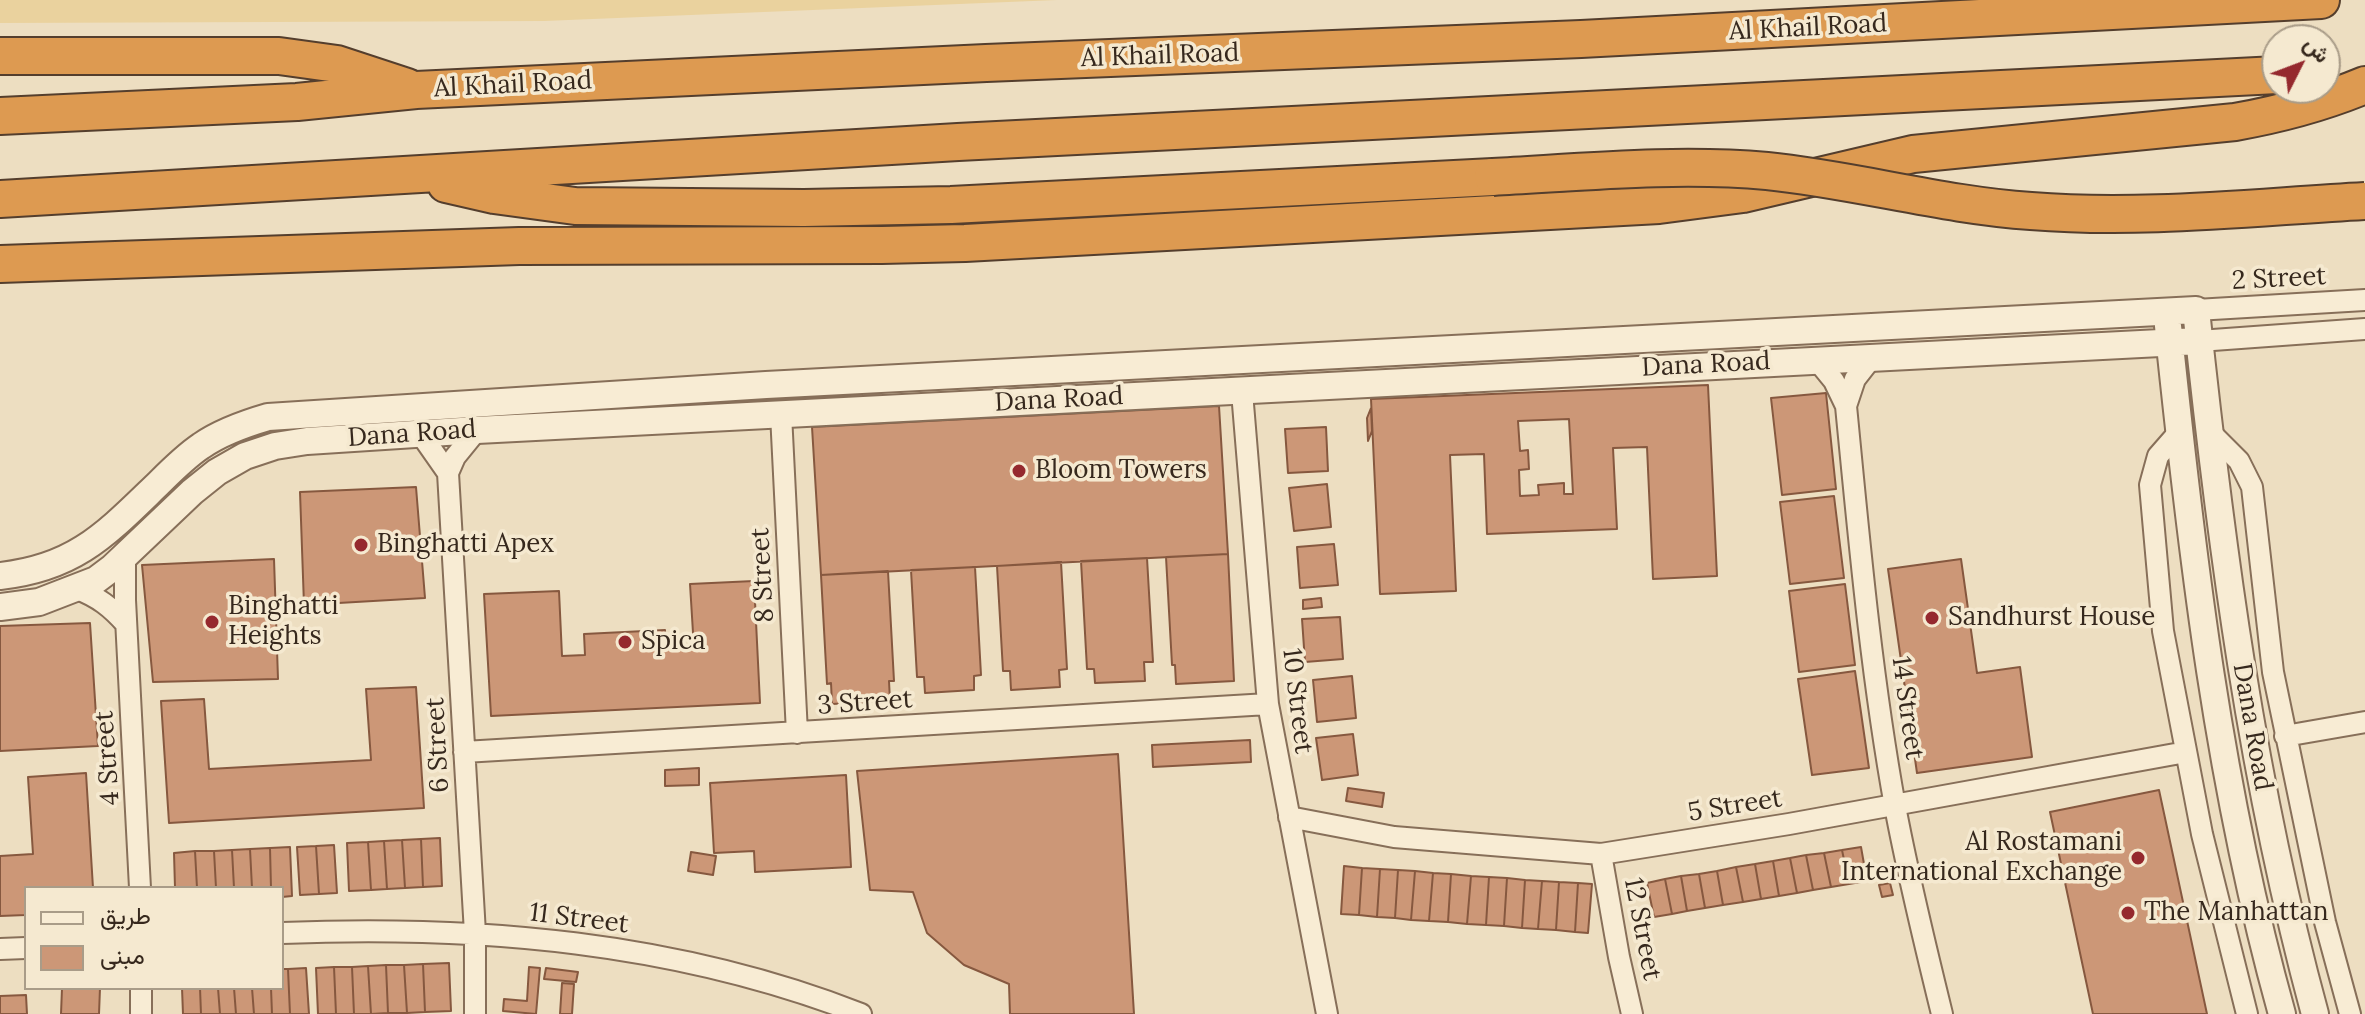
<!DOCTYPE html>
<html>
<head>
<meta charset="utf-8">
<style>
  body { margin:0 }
  #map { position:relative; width:2365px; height:1014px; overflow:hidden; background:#eddec1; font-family:Lora,Vazirmatn,serif }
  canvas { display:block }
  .legend { position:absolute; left:24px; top:886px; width:260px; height:104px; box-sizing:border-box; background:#f5e9d0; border:2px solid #a99c88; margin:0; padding:10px 14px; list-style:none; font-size:24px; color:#36281d }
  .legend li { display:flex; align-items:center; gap:16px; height:40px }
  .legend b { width:40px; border:2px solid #a99c88 }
  .north { position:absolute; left:2261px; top:24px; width:80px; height:80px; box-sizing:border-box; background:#f5e9d0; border:2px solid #a99c88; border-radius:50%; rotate:48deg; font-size:22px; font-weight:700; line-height:32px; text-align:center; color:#36281d }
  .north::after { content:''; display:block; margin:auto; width:28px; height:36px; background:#95292e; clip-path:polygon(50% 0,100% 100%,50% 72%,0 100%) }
</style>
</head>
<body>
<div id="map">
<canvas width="2365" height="1014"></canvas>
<ul class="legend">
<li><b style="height:10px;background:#f8ecd4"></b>طريق</li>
<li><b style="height:22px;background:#cc9777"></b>مبنى</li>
</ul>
<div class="north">ش</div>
</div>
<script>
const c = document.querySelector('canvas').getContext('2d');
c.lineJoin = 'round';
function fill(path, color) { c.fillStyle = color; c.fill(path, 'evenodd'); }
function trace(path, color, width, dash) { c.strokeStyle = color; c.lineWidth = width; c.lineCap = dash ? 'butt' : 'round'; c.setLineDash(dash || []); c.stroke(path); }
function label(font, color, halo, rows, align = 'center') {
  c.font = font + ' Lora,serif'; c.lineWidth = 7; c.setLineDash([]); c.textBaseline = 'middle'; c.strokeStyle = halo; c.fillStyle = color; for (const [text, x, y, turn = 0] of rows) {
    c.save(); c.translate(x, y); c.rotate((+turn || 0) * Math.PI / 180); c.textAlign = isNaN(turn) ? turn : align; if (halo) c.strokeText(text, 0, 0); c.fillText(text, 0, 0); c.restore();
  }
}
const sand = new Path2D(`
  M0 0H1057L544 21 0 23Z`);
const building = new Path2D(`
  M1708 385 1717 576 1653 579 1647 447 1613 448 1617 529 1487 534 1484 454 1450 455 1456 591 1380 594 1371 399ZM1569 419 1573 494H1564V483L1538 485 1539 495 1520 496 1519 470 1529 469 1528 450 1520 451 1518 421Z
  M1826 393 1836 489 1782 495 1771 398Z
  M1219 406 1228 554 821 575 812 427Z
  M1371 408 1372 431 1368 441 1367 418Z
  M1326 427 1328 471 1288 473 1285 429Z
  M1327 484 1331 527 1294 531 1289 488Z
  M416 487 425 598 304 605 300 492Z
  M1834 496 1844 578 1790 584 1780 502Z
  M1334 544 1338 585 1300 588 1297 547Z
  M1228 554 1234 681 1176 684 1175 665H1172L1166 557Z
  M1147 558 1153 662H1144L1145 681 1095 683 1094 669H1087L1081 561Z
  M274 559 278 679 153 682 142 565Z
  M1961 559 1977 673 2020 667 2032 757 1917 773 1888 569Z
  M1061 562 1067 669 1059 670 1060 687 1011 690 1010 671H1003L997 566Z
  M975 567 981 675 974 676V690L925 693 924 677H917L911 570Z
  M888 571 894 681H889L890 701 832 704 831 683 827 684 821 575Z
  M754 581 760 703 491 716 484 594 559 591 562 656 585 655 584 634 665 630 666 650 694 649 690 584Z
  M1845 584 1855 665 1799 672 1789 591Z
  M1321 598 1322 607 1303 609V600Z
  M1340 617 1343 659 1305 662 1302 619Z
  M90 623 98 746 0 751V626Z
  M1855 671 1869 768 1812 775 1798 679Z
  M1352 676 1356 718 1317 722 1313 680Z
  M416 687 424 808 169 823 161 701 204 699 209 769 371 760 366 689Z
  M1353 734 1358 775 1322 780 1316 738Z
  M1250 740 1251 762 1153 767 1152 745Z
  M1118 754 1134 1014H1010L1009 984 964 965 927 933 913 892 870 890 857 771Z
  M699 768V785L665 786V770Z
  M86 773 93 888H26V915L0 916V856L33 854 28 777Z
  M846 775 851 867 755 872 754 851 714 853 710 783Z
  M1348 788 1384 793 1382 807 1346 801Z
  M2159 790 2207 1014H2093L2050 812Z
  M440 838 442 886 423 887 421 839Z
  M421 839 423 887 405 888 402 840Z
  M402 840 405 888 387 889 384 841Z
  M384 841 387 889 371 890 368 842Z
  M368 842 371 890 349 891 347 843Z
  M334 845 337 893 319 894 316 846Z
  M316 846 319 894 300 895 297 847Z
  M290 847 292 896 282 897V888H271L270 848Z
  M1861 847 1867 881 1849 884 1842 850Z
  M270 848 271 888H252L250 849Z
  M250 849 252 888H234L232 850Z
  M232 850 234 888H216L214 851Z
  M1842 850 1849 884 1831 887 1824 853Z
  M195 851 197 888H175L174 853Z
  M195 851H214L216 888H197Z
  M691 852 716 856 713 875 688 871Z
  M1824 853 1831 887 1813 890 1806 855Z
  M1806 855 1813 890 1797 893 1790 858Z
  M1790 858 1797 893 1779 896 1773 861Z
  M1773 861 1779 896 1761 899 1755 864Z
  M1755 864 1761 899 1743 902 1736 867Z
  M1344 866 1362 868 1359 915 1341 914Z
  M1736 867 1743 902 1723 905 1717 871Z
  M1362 868 1380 869 1377 917 1359 915Z
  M1380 869 1398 870 1395 918 1377 917Z
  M1398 870 1415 871 1411 920 1395 918Z
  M1415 871 1433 873 1429 921 1411 920Z
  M1717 871 1723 905 1705 908 1699 874Z
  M1433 873 1451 874 1448 922 1429 921Z
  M1451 874 1471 876 1467 924 1448 922Z
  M1699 874 1705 908 1687 911 1681 876Z
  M1471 876 1489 877 1486 925 1467 924Z
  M1681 876 1687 911 1672 914 1665 879Z
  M1489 877 1507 878 1504 926 1486 925Z
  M1507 878 1525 880 1522 928 1504 926Z
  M1665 879 1672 914 1654 917 1647 883Z
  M1525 880 1542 881 1538 929 1522 928Z
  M1542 881 1559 882 1556 930 1538 929Z
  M1559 882 1578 883 1575 932 1556 930Z
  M1578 883 1592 884 1588 933 1575 932Z
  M1890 883 1893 895 1882 897 1879 885Z
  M449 963 451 1011 425 1012 423 964Z
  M423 964 425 1012 407 1013 404 965Z
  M386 965 388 1013 371 1014 368 966Z
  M386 965H404L407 1013H388Z
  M368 966 371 1014H354L352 967Z
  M334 967 336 1014H318L316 968Z
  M334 967H352L354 1014H336Z
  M529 967 540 968 536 1014 503 1011 504 999 527 1001Z
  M306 968 309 1014H290L288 969Z
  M546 968 578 972 576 982 544 979Z
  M282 969H288L290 1014H272L271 988H282Z
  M562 983 574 984 572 1014H560Z
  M62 988H100L99 1014H61Z
  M182 988H200L201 1014H183Z
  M200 988H218L220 1014H201Z
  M218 988H234L236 1014H220Z
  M234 988H252L254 1014H236Z
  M252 988H271L272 1014H254Z
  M26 995 27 1014H0V996Z`);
const minor = new Path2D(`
  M2196 310 2365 300
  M2199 341 2365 329
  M1816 359 1834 381 1846 406C1859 539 1871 674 1895 806 1908 876 1925 945 1942 1014
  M1242 392 1268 704 1327 1014
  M1846 406 1855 379 1873 356
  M781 414 797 733
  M2209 431 2239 461 2252 487 2273 672 2325 922 2350 1014
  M2179 432 2158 456 2150 485 2163 631 2202 834 2247 1014
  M420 433 448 473
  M125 553V600L140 888
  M77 589C98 597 111 607 126 624
  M2285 736 2365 722
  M464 752 1268 704
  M1289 817 1394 837 1601 854 1789 824 2186 752
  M1601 854 1619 957 1632 1014
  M282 933C479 925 677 942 861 1014
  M0 949 26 948
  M141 1014V988
  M475 1014V933L448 473 455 457 477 430`);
const tertiary = new Path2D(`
  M2168 326C2192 558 2219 789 2282 1014
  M0 576C76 568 107 533 159 483 172 470 186 456 201 446 221 432 244 424 268 417L766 385 2196 310C2221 547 2252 783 2315 1014
  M0 607 39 602 96 580 112 568 192 492 217 472 245 456 275 446 307 441 477 430 2199 341`);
const motorway = new Path2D(`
  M0 56H279L337 64 407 87
  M0 116 297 102 416 90 986 63 1581 39 2321 0
  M446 184 494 195 575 206 804 208 951 205 1493 177
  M0 199 958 142 2277 75
  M0 264 519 246 882 245 965 243 1659 205 1743 194 1913 154 2235 122C2280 114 2322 103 2365 85`);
const motorwayBridge = new Path2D(`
  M1493 177C1584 172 1676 163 1767 171 1856 180 1942 205 2031 211 2141 220 2254 207 2365 201`);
const markers = [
  [1019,471,8,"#95292e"],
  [361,545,8,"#95292e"],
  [1932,618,8,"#95292e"],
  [212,622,8,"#95292e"],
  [625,642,8,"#95292e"],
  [2138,858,8,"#95292e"],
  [2128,913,8,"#95292e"]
];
const streetNames = [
  ["Al Khail Road",1808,28,-3],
  ["Al Khail Road",1160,56,-2],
  ["Al Khail Road",513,85,-3],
  ["2 Street",2279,279,-3],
  ["Dana Road",1706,365,-3],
  ["Dana Road",1059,400,-3],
  ["Dana Road",412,434,-4],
  ["8 Street",763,575,-93],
  ["10 Street",1297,701,83],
  ["3 Street",865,703,-4],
  ["14 Street",1907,708,82],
  ["Dana Road",2252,727,80],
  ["6 Street",438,745,-93],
  ["4 Street",108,758,-94],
  ["5 Street",1735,806,-9],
  ["11 Street",579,919,7],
  ["12 Street",1642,929,79]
];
const poiNames = [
  ["Bloom Towers",1035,471],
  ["Binghatti Apex",377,545],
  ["Binghatti",228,607],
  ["Heights",228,637],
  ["Sandhurst House",1948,618],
  ["Spica",641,642],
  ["Al Rostamani",2122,843,"right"],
  ["International Exchange",2122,873,"right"],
  ["The Manhattan",2144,913]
];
fill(sand, '#ead29e');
fill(building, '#cc9777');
trace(building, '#86583f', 2);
trace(minor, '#876f59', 24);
trace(tertiary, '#876f59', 30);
trace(motorway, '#543e2d', 40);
trace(minor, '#f8ecd4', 20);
trace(tertiary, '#f8ecd4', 26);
trace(motorway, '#dd9a51', 36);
trace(motorwayBridge, '#543e2d', 40, []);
trace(motorwayBridge, '#dd9a51', 36);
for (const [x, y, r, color] of markers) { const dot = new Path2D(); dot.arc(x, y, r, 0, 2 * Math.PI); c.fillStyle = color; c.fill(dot); trace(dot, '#f5e9d0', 3); }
label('26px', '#36281d', '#f5e9d0', streetNames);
label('26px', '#36281d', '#f5e9d0', poiNames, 'left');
</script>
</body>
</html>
